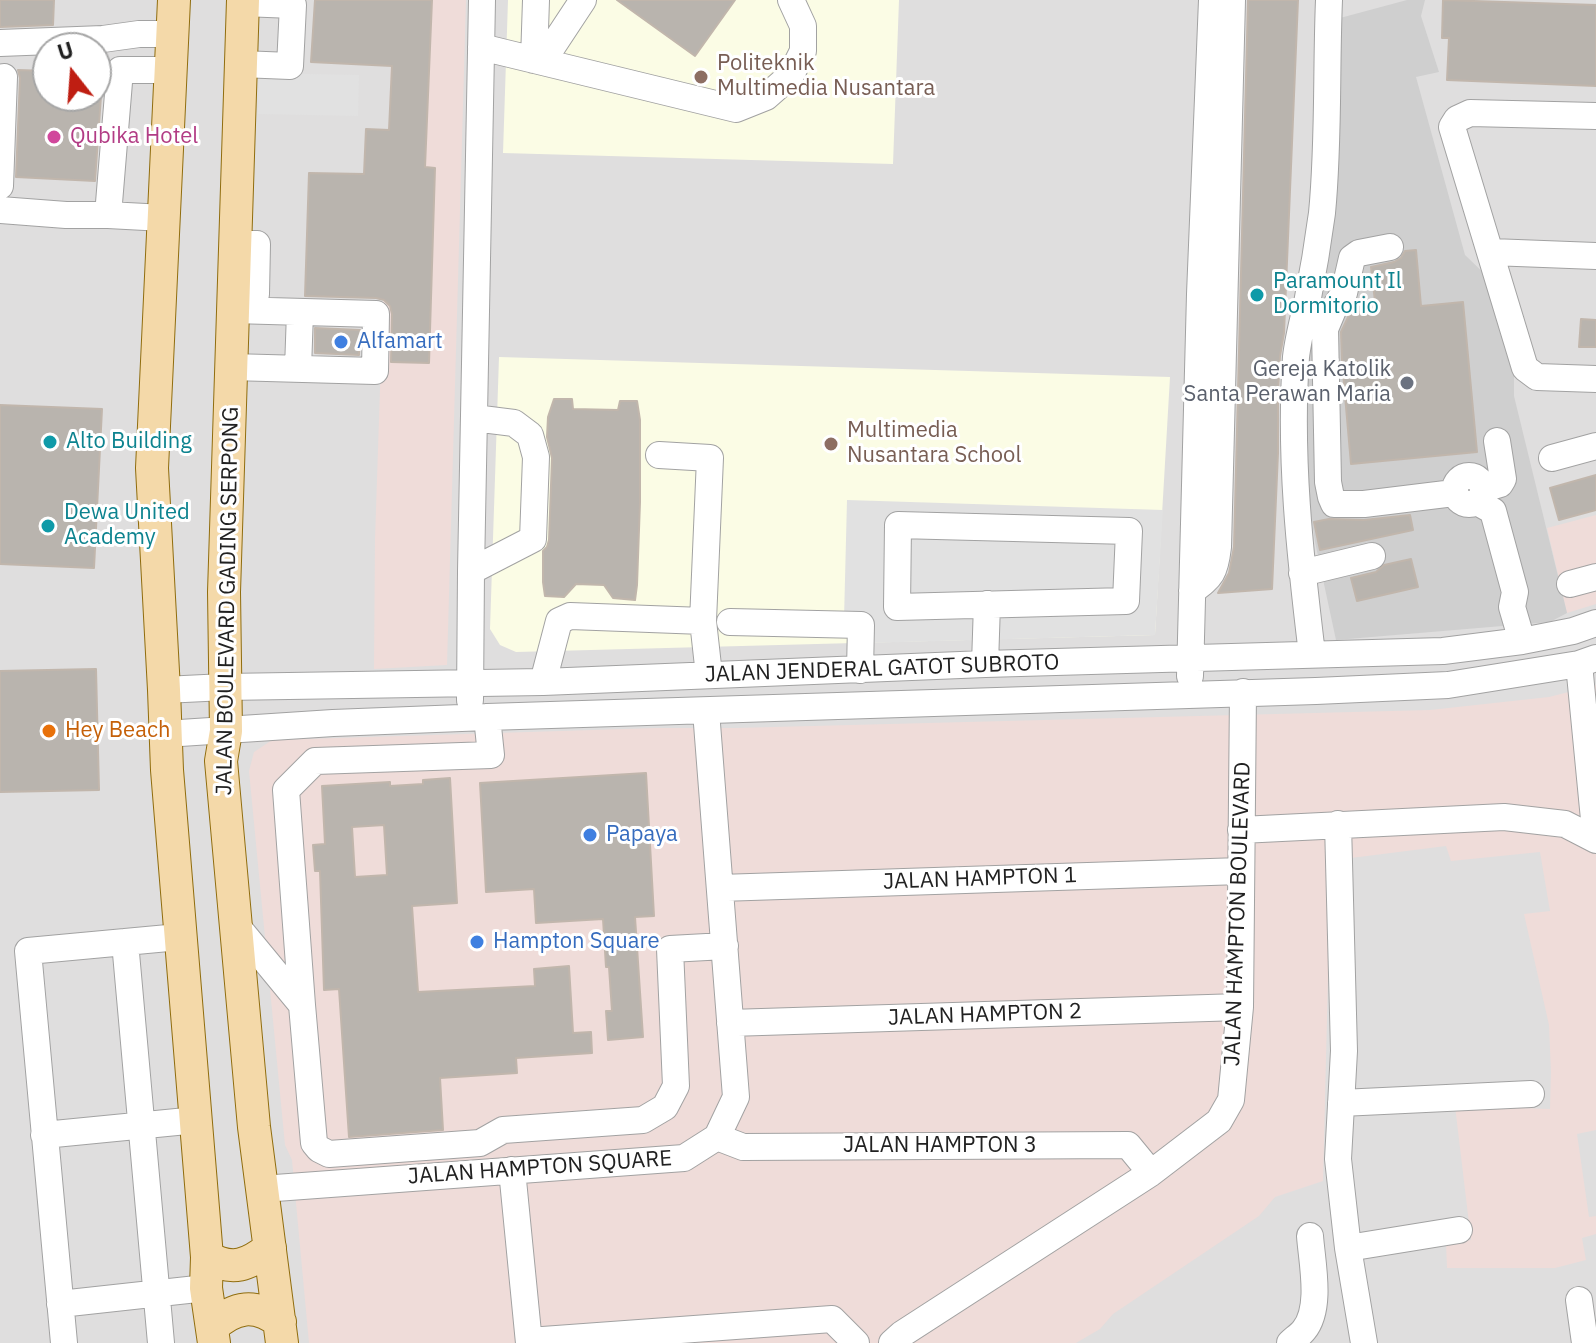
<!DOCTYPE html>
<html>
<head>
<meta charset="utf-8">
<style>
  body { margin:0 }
  #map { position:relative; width:1596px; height:1343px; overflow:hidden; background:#f0eee8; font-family:"IBM Plex Sans",sans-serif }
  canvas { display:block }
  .north { position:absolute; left:32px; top:32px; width:80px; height:80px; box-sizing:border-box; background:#fff; border:2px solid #a6a6a6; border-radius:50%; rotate:343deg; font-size:22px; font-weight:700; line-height:32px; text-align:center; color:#212121 }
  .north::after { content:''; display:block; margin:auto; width:28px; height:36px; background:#bf1e12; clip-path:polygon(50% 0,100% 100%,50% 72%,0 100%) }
</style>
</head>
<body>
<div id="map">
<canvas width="1596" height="1343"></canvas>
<div class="north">U</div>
</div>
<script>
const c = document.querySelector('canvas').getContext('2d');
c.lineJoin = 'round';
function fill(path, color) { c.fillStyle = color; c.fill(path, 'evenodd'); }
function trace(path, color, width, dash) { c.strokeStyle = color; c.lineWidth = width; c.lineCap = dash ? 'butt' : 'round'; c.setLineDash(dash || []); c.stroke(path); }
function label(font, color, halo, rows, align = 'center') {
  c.font = font + ' "IBM Plex Sans",sans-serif'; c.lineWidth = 6; c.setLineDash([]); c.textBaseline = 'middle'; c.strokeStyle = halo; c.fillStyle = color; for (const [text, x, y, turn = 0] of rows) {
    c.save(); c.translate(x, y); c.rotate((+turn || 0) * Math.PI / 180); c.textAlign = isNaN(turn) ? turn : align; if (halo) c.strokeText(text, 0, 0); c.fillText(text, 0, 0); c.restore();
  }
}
const residential = new Path2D(`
  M0 0H1596V1343H0ZM48 48H96V96H48Z`);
const commercial = new Path2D(`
  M393 0H466L447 665 374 669 375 539Z
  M1596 515V604L1567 613 1547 528Z
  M1596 685V1130L1577 1134 1589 1217 1596 1216V1234L1582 1238 1586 1260 1555 1268H1447L1446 1243 1471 1240 1455 1106 1550 1109 1551 1072 1549 1025 1524 914 1550 911 1540 852 1451 861 1446 846 1351 858 1331 854 1323 1181 1275 1197 1259 1216 1113 1314 1100 1329 1076 1343H309L292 1160 285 1145 249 771 254 752 272 740 657 728H735L1430 710 1549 697Z`);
const education = new Path2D(`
  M508 0H899L893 164 503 153Z
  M499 357 1170 377 1155 635 516 652 500 645 490 629Z`);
const religious = new Path2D(`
  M1407 0H1425L1421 16 1439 72 1416 77 1465 255 1495 284 1514 355V396L1567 613 1550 622 1336 640 1315 542 1301 444 1306 368 1340 18Z`);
const parking = new Path2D(`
  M259 73 359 75 358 116 258 114Z
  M847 500 1163 510 1155 635 867 643 844 619Z`);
const building = new Path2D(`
  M0 0H54L53 25 0 27Z
  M315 0H432L425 167 435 168 429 363 391 362 392 314 390 306 384 300 376 298 305 296 309 173 364 174 366 129 389 130 392 66 311 62Z
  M617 0H735L695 56Z
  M1248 0H1298L1284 333 1280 356 1278 393V453L1272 589 1218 593 1229 573 1234 547Z
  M1443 0 1596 5V86L1447 80 1449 38H1442Z
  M18 70 48 71V96H101L95 181 16 177 20 78Z
  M1416 250 1421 306 1463 302 1477 452 1351 464 1342 361 1341 332 1350 313 1376 310 1371 267 1394 262 1401 258 1405 251Z
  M1581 319 1596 320V347H1579Z
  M315 328 360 330 359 355 315 353Z
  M554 399H572L573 409 618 410 620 401H637L640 420V502L637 585 635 600 613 598 604 585 576 584 564 597 545 596 543 582V551L547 547 549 540 552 458 547 437 548 417Z
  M0 405 102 409 94 568 0 564Z
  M1596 475V510L1559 520 1550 488Z
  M1410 515 1413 530 1320 550 1314 522 1329 519 1364 520Z
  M1411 559 1418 587 1357 601 1351 578 1376 572 1384 565Z
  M96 669 99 790 0 792V671Z
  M646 773 654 916 635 917 643 1037 608 1040 606 1011H612L609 967H606L603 919 536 923 534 889 486 892 480 783Z
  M450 778 457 903 412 906 418 992 535 986 534 969 569 966 573 1033 591 1032 592 1053 516 1058 517 1073 440 1078 443 1130 349 1137 339 989 324 990 320 871H315L313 845 325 844 322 786 390 782V786L423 784V780ZM384 825 387 875 355 877 352 827Z`);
const minor = new Path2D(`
  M0 43 103 39 139 34H171
  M481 47 736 109 766 97 791 75 803 51V26L791 0
  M534 60 552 47 583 0
  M534 60 536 0
  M241 64 290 66 293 5 243 3
  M1596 116 1470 113 1457 119 1452 127 1525 368 1537 377 1596 379
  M0 186 4 77
  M0 210 66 215H108
  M164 218 108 215 120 70H170
  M1390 247 1359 253 1352 258 1344 293 1333 310 1325 329 1328 482 1331 497 1334 504H1364L1454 493
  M1491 252 1596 256
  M233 294H256L257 244H235
  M231 367 375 371 376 314 233 310
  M298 369 300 312
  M659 455 710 458 703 621 709 675
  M1552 458 1596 446
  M1455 490a14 14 0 1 1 28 0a14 14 0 1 1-28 0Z
  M1483 489 1500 484 1503 479 1497 441
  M1477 502 1493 511 1515 592 1512 607 1522 641
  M898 525 1129 531 1126 601 897 607Z
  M471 571 533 539 536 457 530 435 514 423 474 418
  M1302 573 1372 556
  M1570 584 1596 577
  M1192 591C1212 576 1215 573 1218 547L1232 0
  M730 622 861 625 860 670
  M1312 654C1300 555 1289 456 1296 357 1298 339 1303 320 1307 303 1313 273 1318 243 1322 213 1329 142 1326 71 1329 0
  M985 664 987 604
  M1579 664 1596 840
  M1190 676 1200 294 1212 0
  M543 682 559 621 570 616 703 621
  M164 690 225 687 543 682 985 664 1443 651 1522 641 1573 631 1596 623
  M470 700 471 571 482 0
  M165 734 333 723 487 717 1316 691 1448 685 1579 664 1596 658
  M1338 824 1344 1051 1338 1159 1348 1248 1364 1343
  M1241 830 1504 817 1565 824 1596 840
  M720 888 1241 871
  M236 925 302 1005 314 1143 319 1149 329 1154 480 1143 503 1130 643 1120 665 1107 676 1086 670 949 725 946
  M125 942 161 1343
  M302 1005 286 790 315 761 491 755 487 717
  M730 1023 1240 1007
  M1341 1103 1531 1094
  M44 1135 197 1120
  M717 1137 743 1147 1128 1145 1151 1173
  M512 1170 529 1343
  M262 1189 684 1158 717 1137 736 1097 706 711
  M1348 1248 1459 1230
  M1579 1300 1585 1343
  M60 1304 206 1288
  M529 1341 832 1319 856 1343
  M64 1343 28 951 179 937
  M892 1343 902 1334 1151 1173 1219 1121 1231 1100 1240 1007 1243 692
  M1290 1343C1294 1339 1300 1335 1304 1330 1322 1308 1312 1263 1310 1236`);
const major = new Path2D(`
  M174 0 152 468 164 690 167 770 207 1257 206 1288 214 1343
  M243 0 224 592 226 731 221 761 254 1127 282 1343
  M207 1257C233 1272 248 1265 270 1248
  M212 1327C235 1306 255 1303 280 1322`);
const markers = [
  [701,77,8,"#8d6e63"],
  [54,137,8,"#d1479c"],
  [1257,295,8,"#0f9aa8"],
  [341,342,8,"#3f7fe0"],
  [1407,383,8,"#6b7280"],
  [50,442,8,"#0f9aa8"],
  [831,444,8,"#8d6e63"],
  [48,526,8,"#0f9aa8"],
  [49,731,8,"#e8710a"],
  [590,835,8,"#3f7fe0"],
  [477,942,8,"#3f7fe0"]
];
const educationNames = [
  ["Politeknik",717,64],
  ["Multimedia Nusantara",717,89],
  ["Multimedia",847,431],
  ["Nusantara School",847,456]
];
const hotelNames = [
  ["Qubika Hotel",70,137]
];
const cultureNames = [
  ["Paramount Il",1273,282],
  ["Dormitorio",1273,307],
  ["Alto Building",66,442],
  ["Dewa United",64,513],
  ["Academy",64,538]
];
const shopNames = [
  ["Alfamart",357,342],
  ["Papaya",606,835],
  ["Hampton Square",493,942]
];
const worshipNames = [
  ["Gereja Katolik",1391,370],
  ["Santa Perawan Maria",1391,395]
];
const streetNames = [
  ["JALAN BOULEVARD GADING SERPONG",228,601,-89],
  ["JALAN JENDERAL GATOT SUBROTO",882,669,-2],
  ["JALAN HAMPTON 1",980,879,-2],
  ["JALAN HAMPTON BOULEVARD",1238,914,-88],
  ["JALAN HAMPTON 2",985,1015,-2],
  ["JALAN HAMPTON 3",940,1146],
  ["JALAN HAMPTON SQUARE",540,1168,-4]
];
const foodNames = [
  ["Hey Beach",65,731]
];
fill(residential, '#dfdede');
fill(commercial, '#efdcd9');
fill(education, '#fbfce5');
fill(religious, '#cfcfcf');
fill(parking, '#e1e1e1');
fill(building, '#b9b4ae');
trace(building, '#c1b6ac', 2);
trace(minor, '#a2a2a2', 28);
trace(major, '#906d0e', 34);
trace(minor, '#fff', 26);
trace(major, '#f4d9a9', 32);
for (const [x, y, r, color] of markers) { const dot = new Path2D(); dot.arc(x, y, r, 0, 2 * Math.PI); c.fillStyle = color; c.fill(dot); trace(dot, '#fff', 3); }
label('22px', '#785e54', '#fff', educationNames, 'left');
label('22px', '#b23c85', '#fff', hotelNames, 'left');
label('22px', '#0d838f', '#fff', cultureNames, 'left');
label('22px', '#366cbe', '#fff', shopNames, 'left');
label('22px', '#5b616d', '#fff', worshipNames, 'right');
label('22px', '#212121', '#fff', streetNames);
label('22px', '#c56008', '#fff', foodNames, 'left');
</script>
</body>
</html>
